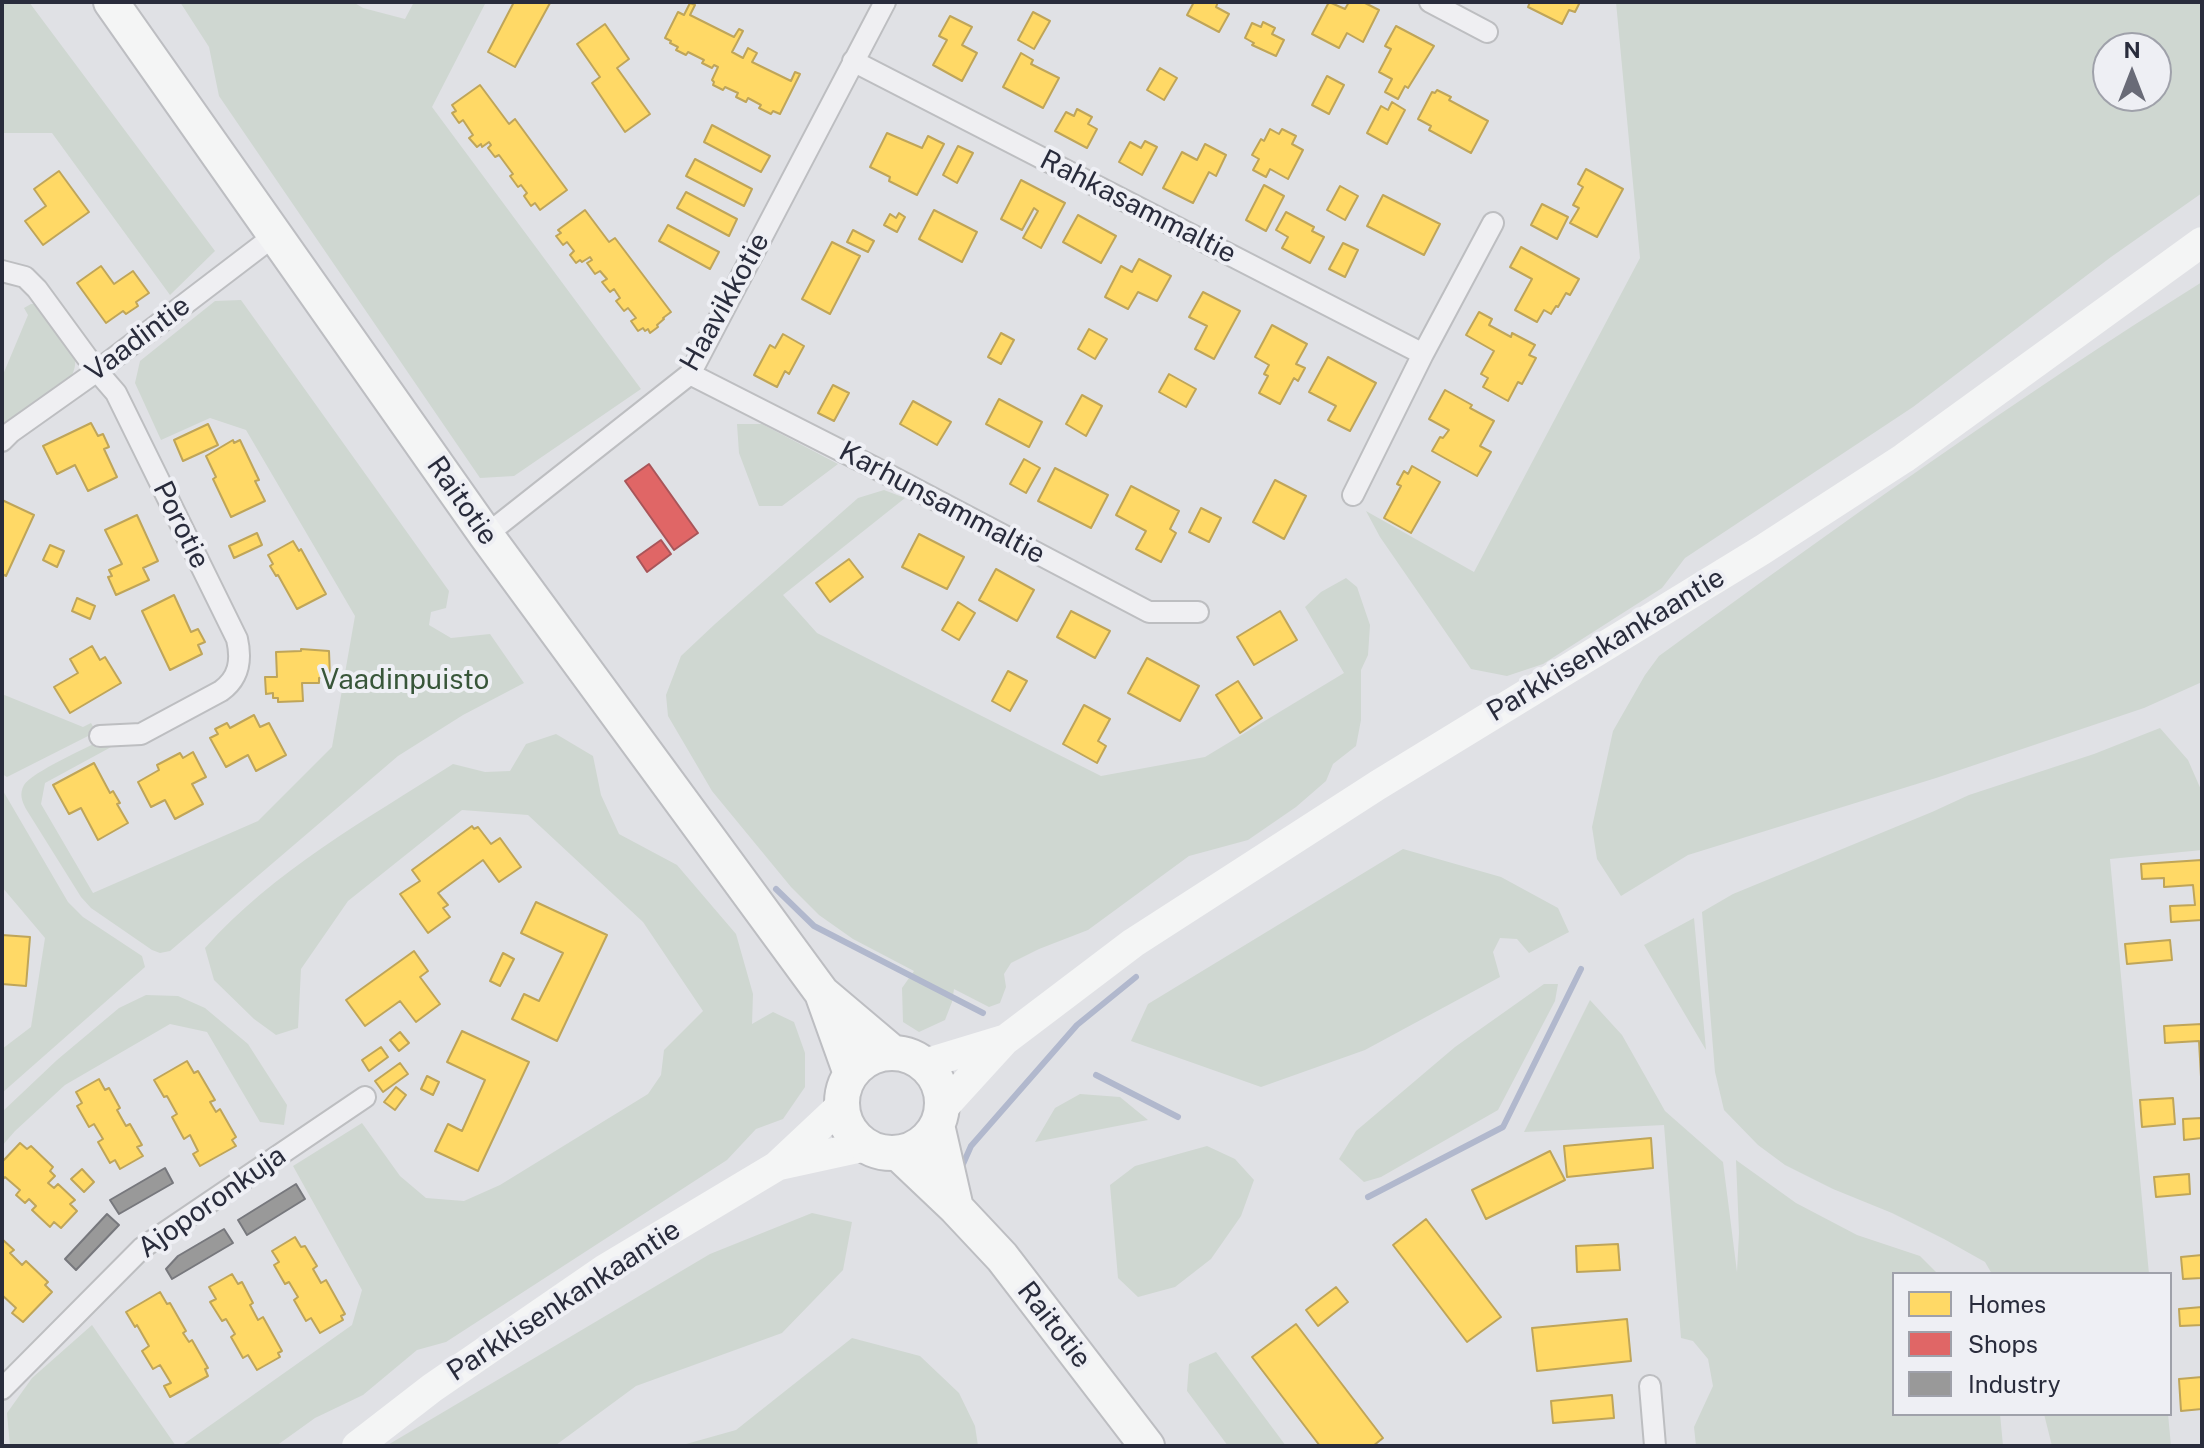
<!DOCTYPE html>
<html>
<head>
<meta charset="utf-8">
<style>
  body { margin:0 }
  #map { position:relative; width:2204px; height:1448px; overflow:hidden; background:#e0e1e5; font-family:"Public Sans",sans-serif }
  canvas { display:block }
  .frame { position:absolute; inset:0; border:4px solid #292c3c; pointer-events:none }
  .legend { position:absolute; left:1892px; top:1272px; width:280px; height:144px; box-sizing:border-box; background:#eeeff4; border:2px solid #9fa1aa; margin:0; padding:10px 14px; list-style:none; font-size:24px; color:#292c3c }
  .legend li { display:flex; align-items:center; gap:16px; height:40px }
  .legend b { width:40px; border:2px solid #9fa1aa }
  .north { position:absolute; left:2092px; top:32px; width:80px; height:80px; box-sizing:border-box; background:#eeeff4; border:2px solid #9fa1aa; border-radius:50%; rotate:0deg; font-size:22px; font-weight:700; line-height:32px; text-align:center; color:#292c3c }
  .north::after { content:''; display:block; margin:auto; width:28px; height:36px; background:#696b77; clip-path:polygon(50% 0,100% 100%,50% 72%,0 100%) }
</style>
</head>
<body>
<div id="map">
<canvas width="2204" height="1448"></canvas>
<div class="frame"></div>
<ul class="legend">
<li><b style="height:22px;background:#ffd966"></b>Homes</li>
<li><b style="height:22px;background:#e06666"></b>Shops</li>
<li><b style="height:22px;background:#999"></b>Industry</li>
</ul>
<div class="north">N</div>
</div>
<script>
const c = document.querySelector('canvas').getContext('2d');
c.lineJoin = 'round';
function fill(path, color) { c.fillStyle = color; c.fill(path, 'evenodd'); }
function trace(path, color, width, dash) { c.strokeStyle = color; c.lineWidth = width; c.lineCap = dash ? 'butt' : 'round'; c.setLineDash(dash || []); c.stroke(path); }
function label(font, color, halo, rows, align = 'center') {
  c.font = font + ' "Public Sans",sans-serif'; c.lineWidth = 8; c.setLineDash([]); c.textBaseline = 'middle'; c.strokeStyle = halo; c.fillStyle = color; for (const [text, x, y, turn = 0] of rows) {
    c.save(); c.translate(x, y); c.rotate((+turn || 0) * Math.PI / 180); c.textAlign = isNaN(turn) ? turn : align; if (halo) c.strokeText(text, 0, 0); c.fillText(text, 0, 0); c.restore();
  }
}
const green = new Path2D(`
  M2 2H29L215 251 170 295 52 133H2Z
  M180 2H353L363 8 405 19 414 2H486L432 107 641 389 514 476 480 478 219 96 209 47Z
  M1616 2H2202V193L2111 257 1913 407 1685 558 1662 588 1543 664 1507 676 1471 669 1380 537 1366 511 1474 572 1640 258ZM2108 48H2156V96H2108Z
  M2202 282V682L2144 708 1936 778 1688 855 1621 896 1597 859 1592 827 1613 731 1645 675 1659 656C1837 527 2016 398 2202 282Z
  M241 300 449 591 446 608 431 612 429 625 451 638 490 634 524 683 463 715 398 756 170 951 160 953 152 950 91 908 81 897 26 809C22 801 19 794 24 785 32 772 87 748 103 739L114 743 113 746 45 783 41 804 93 893 258 821 332 747 355 616 246 430 210 418 161 440 135 383 140 361 215 301Z
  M31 304H37C45 315 73 348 75 360 76 367 73 373 70 379L4 427 2 426V377L28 315 24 308Z
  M737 424H762L838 464 782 506H759L739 453Z
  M884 490 905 498 783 595 817 633 1101 776 1205 757 1344 673 1305 607 1321 592 1346 578 1357 587 1370 625 1368 655 1361 670V720L1356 746 1333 764 1326 781 1296 807 1248 840 1189 856 1088 930 1039 949 1011 963 1004 974 1006 987 1000 1003 989 1007 954 989 952 1002 945 1020 919 1032 903 1022 902 988 914 971 853 939 819 915 791 887 712 791 668 716 666 695 681 656 715 624 858 498Z
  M2 694 83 727 91 723 96 732 7 777 2 774Z
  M2160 728 2188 760 2202 792V850L2110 859 2149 1274H1992L1985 1262 1944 1239 1892 1213 1833 1189 1785 1165 1758 1145 1724 1110 1715 1072 1702 912 1733 894 1932 812 1969 795 2094 754Z
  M556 734 593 756 601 795 619 834 677 865 736 934 753 994 752 1024 773 1012 794 1022 805 1053V1087L783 1119 756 1129 727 1160 446 1342 417 1350 363 1395 315 1418 276 1446H181L352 1325 362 1290 293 1166 362 1123 400 1176 426 1198 464 1201 500 1185 648 1094 661 1075 664 1050 703 1011 643 922 528 815 462 810 348 901 301 969 298 1028 276 1035 254 1019 214 980 205 948C273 871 367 819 453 764L485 772 510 771 526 744Z
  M2 789 68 902 83 917 142 956 145 967 2 1093V1049L31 1027 45 938 2 887Z
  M1403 849 1501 877 1558 908 1569 932 1529 953 1517 939 1500 938 1493 952 1500 977 1365 1050 1261 1087 1131 1041 1148 1004Z
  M1694 918 1706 1050 1644 945Z
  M1544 984H1558L1555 1001 1498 1110 1381 1177 1364 1182 1339 1159 1356 1131 1455 1047Z
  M146 995 178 996 205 1008 248 1044 287 1105 284 1125 260 1122 207 1032 170 1024 65 1085 15 1131 2 1146V1112L57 1060 119 1008Z
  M1590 1000 1622 1035 1665 1111 1723 1162 1737 1272 1739 1233 1736 1160 1796 1203 1857 1235 1920 1256 1938 1274H1894V1414H2000L2003 1446H1696L1694 1427 1713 1386 1708 1359 1693 1341 1681 1338 1664 1125 1524 1132Z
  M1080 1094 1120 1097 1148 1120 1035 1142 1055 1108Z
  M1207 1146 1235 1159 1254 1180 1241 1216 1211 1259 1175 1287 1138 1297 1118 1278 1110 1185 1135 1166Z
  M812 1213 852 1222 843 1270 782 1333 636 1386 556 1445 386 1446 710 1254Z
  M92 1325 176 1446H10L7 1413 32 1378Z
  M852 1338 920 1356 959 1393 975 1426 978 1446H679L736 1430Z
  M1216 1352 1286 1446H1228L1187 1391 1189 1364Z
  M2044 1414H2168L2171 1446H2052Z`);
const homes = new Path2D(`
  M514 2 550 3 515 67 488 52Z
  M1194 2H1218L1216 7 1229 14 1219 32 1187 15Z
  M1329 2 1345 9 1349 2H1363L1379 10 1363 42 1347 33 1339 48 1312 34Z
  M1530 2H1580L1575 12 1569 10 1562 24 1528 7Z
  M690 3 695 5 690 15 734 37 739 29 743 31 732 52 743 58 748 48 757 53 752 62 791 81 795 72 800 74 780 114 773 111 771 114 759 108 761 105 748 98 746 102 736 97 738 93 725 87 723 90 713 85 714 82 712 80 718 67 714 65 712 68 702 63 704 60 688 52 686 55 676 50 678 47 670 43 671 41 665 38 678 12 684 15Z
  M1033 12 1050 21 1034 49 1018 40Z
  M950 16 972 27 962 45 977 53 962 81 933 65 947 40 939 36Z
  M1263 22 1275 28 1272 34 1284 40 1276 56 1252 45 1254 43 1245 38 1252 23 1261 27Z
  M605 24 629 59 617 68 650 114 625 132 592 83 600 77 577 44Z
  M1396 26 1434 46 1408 88 1405 86 1398 99 1385 92 1392 79 1379 72 1391 49 1385 46Z
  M1021 53 1033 60 1031 64 1059 78 1043 108 1003 87Z
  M1160 68 1177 78 1164 100 1147 90Z
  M1327 76 1344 85 1329 114 1312 105Z
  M480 85 509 124 515 119 567 190 540 210 535 203 531 206 524 196 527 193 521 185 518 187 510 176 513 174 499 155 495 157 488 148 491 145 489 142 482 147 481 144 477 147 469 138 473 135 463 120 459 123 452 113 456 111 452 105Z
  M1437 90 1451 97 1449 100 1488 121 1471 153 1429 130 1431 126 1418 119 1432 92 1435 93Z
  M1392 102 1405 110 1387 144 1367 133 1381 106 1388 110Z
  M1077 109 1092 117 1088 124 1097 129 1087 148 1055 131 1066 112 1074 116Z
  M712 125 770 156 761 172 704 142Z
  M1270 129 1279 134 1282 129 1296 136 1292 144 1303 150 1288 179 1270 169 1266 177 1253 170 1259 159 1252 155 1261 139 1264 141Z
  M887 133 922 148 928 136 944 144 917 195 889 181 890 177 870 167Z
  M1145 141 1157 147 1142 175 1119 162 1130 142 1141 148Z
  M1205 144 1226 155 1216 176 1209 172 1193 203 1163 188 1182 152 1197 160Z
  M958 146 973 153 957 183 943 175Z
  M695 159 752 189 744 206 686 176Z
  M1586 169 1623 189 1597 237 1570 223 1579 208 1573 205 1583 187 1578 184Z
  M59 171 89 212 43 245 25 221 46 206 34 189Z
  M1021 180 1065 203 1041 248 1023 238 1038 211 1034 208 1022 230 1001 219Z
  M1264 185 1284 196 1266 231 1246 220Z
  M1340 186 1358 196 1345 220 1327 210Z
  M686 192 737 219 729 236 677 208Z
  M1383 195 1440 224 1424 255 1367 226Z
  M1542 204 1568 217 1557 239 1531 225Z
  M585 210 609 242 615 238 671 312 663 318 664 319 657 325 658 327 650 333 648 329 645 331 643 328 638 331 631 321 636 318 628 308 624 311 616 301 620 298 614 289 610 292 602 282 607 279 600 271 595 274 587 263 592 260 590 257 582 262 580 260 576 263 570 255 574 251 567 242 563 245 556 236 561 233 558 230Z
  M934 210 977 232 962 262 919 239Z
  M1286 212 1314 227 1312 231 1324 237 1310 263 1282 248 1288 237 1276 230Z
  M899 213 905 217 897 232 884 225 890 214 896 218Z
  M1078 215 1116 236 1101 263 1063 242Z
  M668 225 719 252 710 269 659 241Z
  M853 230 874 241 868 252 847 242Z
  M832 242 860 256 830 314 802 299Z
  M1343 243 1358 250 1345 277 1329 269Z
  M1521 247 1579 279 1570 295 1566 293 1558 307 1556 306 1551 314 1544 310 1537 322 1515 310 1532 279 1510 267Z
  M1139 259 1171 276 1157 301 1138 292 1128 309 1105 297 1121 266 1132 272Z
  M101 266 114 284 133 271 149 293 136 302 138 306 126 314 123 311 106 323 77 283Z
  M1203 292 1240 311 1214 359 1195 349 1207 326 1189 317Z
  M1479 312 1492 319 1489 325 1511 337 1512 333 1535 345 1529 355 1536 358 1522 384 1518 382 1508 401 1483 387 1488 378 1481 374 1494 351 1466 335Z
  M1272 325 1307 344 1296 364 1305 368 1298 381 1294 378 1280 404 1259 393 1268 376 1264 374 1269 365 1255 357Z
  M1089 329 1107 339 1095 359 1078 349Z
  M1001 333 1014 340 1001 364 988 357Z
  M783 334 804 346 789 374 785 371 777 387 754 375 770 345 775 348Z
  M1328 357 1376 383 1350 431 1328 420 1336 406 1309 392Z
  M1169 374 1196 389 1186 407 1159 392Z
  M833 385 849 393 834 421 818 413Z
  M1445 390 1472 405 1470 408 1494 421 1480 446 1491 452 1477 476 1432 451 1440 437 1443 438 1449 430 1429 419Z
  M1082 395 1102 406 1086 436 1066 424Z
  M999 399 1042 422 1029 447 986 424Z
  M913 401 951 422 937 445 900 424Z
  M91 423 98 436 103 434 109 447 104 449 117 477 88 491 75 465 57 474 43 446Z
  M208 424 218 445 183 461 174 440Z
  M233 440 234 443 240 440 259 480 255 481 265 501 231 517 213 479 216 477 206 456Z
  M1024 459 1040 468 1026 493 1010 484Z
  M1412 466 1440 482 1411 533 1384 518 1401 486 1397 484 1404 471 1408 474Z
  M1055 468 1108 495 1091 528 1038 501Z
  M1275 480 1306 496 1284 539 1253 522Z
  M1131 486 1179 511 1170 529 1176 533 1161 562 1136 549 1146 531 1116 515Z
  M2 500 34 515 6 576 2 574Z
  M1201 508 1221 518 1209 542 1189 532Z
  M137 515 158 561 143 568 149 580 116 595 108 577 112 576 109 570 122 564 105 530Z
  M257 533 262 545 234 558 229 546Z
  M919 534 964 557 947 589 902 567Z
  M293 541 299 551 301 549 326 594 297 609 278 575 276 576 270 566 273 564 268 555Z
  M50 545 64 551 57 567 43 560Z
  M849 559 863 577 830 602 816 583Z
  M996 569 1034 590 1017 621 979 600Z
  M174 595 191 632 198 629 205 642 198 645 202 654 170 670 142 611Z
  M77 598 95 606 90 619 72 611Z
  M958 602 975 613 959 640 942 630Z
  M1071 611 1110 631 1095 658 1057 637Z
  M1280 611 1297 640 1254 665 1237 637Z
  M92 646 100 660 105 657 121 683 70 713 54 687 78 673 70 659Z
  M301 649 329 651 330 677 319 678V683H302L303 701 278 702V698H273V693L266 694 265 677H277L276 652 301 651Z
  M1147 658 1199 686 1180 721 1128 693Z
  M1008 671 1027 681 1010 711 992 701Z
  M1238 681 1262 718 1240 733 1216 695Z
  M1084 705 1110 719 1098 741 1106 746 1097 763 1063 744Z
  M254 715 260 727 269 723 286 755 256 771 248 755 226 767 210 738 218 734 215 729 227 723 230 728Z
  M193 752 206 777 192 784 203 804 175 819 165 800 151 807 138 782 159 770 157 765 180 753 183 758Z
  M94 763 110 793 113 791 120 803 117 804 128 823 98 840 81 808 69 814 53 785Z
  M472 826 474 829 478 827 491 844 500 838 521 867 499 882 483 860 438 893 448 905 443 908 450 917 428 933 400 894 420 881 412 870Z
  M2202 860V920L2171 922 2170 906 2195 905 2193 885 2164 887V878L2142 879 2141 864Z
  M536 902 607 935 557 1041 512 1019 524 994 539 1001 563 953 521 933Z
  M2 935 30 937 26 986 2 984Z
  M2170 940 2172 960 2127 964 2125 944Z
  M414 951 428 971 420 977 440 1004 416 1022 400 1001 365 1026 346 1000Z
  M503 953 514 959 500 986 490 981Z
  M2202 1024V1077H2201L2199 1041 2165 1043 2164 1026Z
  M462 1031 529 1062 478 1171 435 1151 448 1124 462 1131 485 1080 447 1062Z
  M400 1032 409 1043 399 1051 390 1040Z
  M381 1047 388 1057 369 1071 362 1060Z
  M187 1061 194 1073 198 1071 215 1100 210 1102 216 1112 220 1109 236 1137 232 1140 236 1146 200 1166 193 1154 198 1151 190 1135 184 1139 172 1117 177 1114 167 1096 164 1097 154 1080Z
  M400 1063 408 1074 383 1092 375 1081Z
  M427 1076 439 1082 433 1095 421 1089Z
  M99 1079 105 1090 109 1088 120 1108 117 1110 126 1126 130 1124 142 1145 137 1147 143 1156 120 1169 115 1160 110 1163 98 1142 103 1139 94 1124 89 1127 77 1106 82 1103 76 1092Z
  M396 1087 406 1095 395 1110 384 1102Z
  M2173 1098 2175 1124 2142 1127 2140 1100Z
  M2202 1118V1138L2184 1140 2183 1119Z
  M1651 1138 1653 1168 1567 1177 1564 1146Z
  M20 1143 27 1149 31 1146 53 1167 50 1171 55 1176 48 1183 54 1188 58 1184 75 1200 70 1204 77 1211 61 1228 54 1222 50 1227 32 1210 36 1206 29 1199 25 1203 16 1195 20 1190 5 1177 2 1180V1162Z
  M1550 1151 1565 1180 1486 1219 1472 1190Z
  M82 1169 94 1182 84 1192 71 1179Z
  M2189 1174 2190 1194 2156 1197 2154 1177Z
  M1426 1219 1501 1317 1467 1342 1393 1245Z
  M295 1237 301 1247 305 1246 317 1266 313 1269 321 1283 326 1280 345 1314 341 1316 343 1320 320 1333 311 1318 306 1321 294 1300 298 1297 289 1282 285 1284 274 1265 279 1262 272 1251Z
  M2 1239 14 1250 10 1253 22 1265 26 1261 48 1282 45 1285 52 1292 23 1322 12 1313 16 1308 2 1295Z
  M1618 1244 1620 1270 1577 1272 1576 1246Z
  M2202 1255V1278L2183 1279 2181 1257Z
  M232 1274 238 1284 242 1282 253 1303 250 1305 258 1320 263 1317 282 1351 278 1353 280 1357 257 1370 248 1355 243 1358 231 1337 235 1334 226 1319 222 1321 210 1302 216 1299 209 1287Z
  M1336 1287 1348 1302 1318 1326 1306 1310Z
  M160 1292 167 1304 170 1303 186 1331 183 1333 189 1342 192 1340 208 1368 205 1369 208 1376 170 1397 164 1386 171 1383 160 1365 153 1369 142 1351 149 1346 137 1325 135 1327 126 1312Z
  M2202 1307V1325L2180 1326 2179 1309Z
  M1627 1319 1631 1361 1537 1371 1532 1328Z
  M1296 1324 1383 1438 1373 1446H1320L1252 1357Z
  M2202 1377V1409L2181 1411 2179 1379Z
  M1612 1395 1614 1418 1553 1423 1551 1401Z`);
const shops = new Path2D(`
  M649 464 698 533 674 550 625 481Z
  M661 540 671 554 647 572 637 557Z`);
const industry = new Path2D(`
  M165 1168 173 1183 119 1214 110 1200Z
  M296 1184 305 1199 247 1235 238 1220Z
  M107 1214 119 1225 76 1270 65 1259Z
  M224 1229 233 1243 172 1279 166 1269 178 1256Z`);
const stream = new Path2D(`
  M776 889 814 926 983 1013
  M1096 1075 1178 1117
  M963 1164 971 1146 1077 1025 1136 977
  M1368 1197 1503 1127 1581 969`);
const street = new Path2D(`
  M1430 2 1487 32
  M853 61 1423 354 1353 495
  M2 271 25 277 37 289 97 371 116 393 237 639C242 661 239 678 221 691L141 734 100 736
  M1423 354 1493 223
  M690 374 879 470 1149 612H1198
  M2 441 11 432 97 371 274 236
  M486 535 690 374 885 2
  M1650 1386 1655 1446
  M2 1389 142 1248 365 1097`);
const secondary = new Path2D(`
  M924 1064 1003 1040
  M942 1109 1005 1040 1133 943 1378 785 1762 550 1904 458 2202 242
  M779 1165 866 1146
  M357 1446 432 1388 605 1269 777 1166 842 1105`);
const primary = new Path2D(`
  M111 2 486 535 822 993 893 1053
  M822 993 851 1074
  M842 1103a50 50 0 1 1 100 0a50 50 0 1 1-100 0Z
  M937 1125 956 1208
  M898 1153 956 1208 1002 1257 1147 1446`);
const streetNames = [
  ["Rahkasammaltie",1138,207,27],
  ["Haavikkotie",725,302,-61],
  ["Vaadintie",138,339,-37],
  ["Raitotie",462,501,55],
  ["Karhunsammaltie",942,503,28],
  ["Porotie",181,525,64],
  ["Parkkisenkankaantie",1606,645,-31],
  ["Ajoporonkuja",212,1202,-35],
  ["Parkkisenkankaantie",564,1301,-33],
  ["Raitotie",1054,1325,52]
];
const parkNames = [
  ["Vaadinpuisto",405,680]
];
fill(green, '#cfd7d1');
fill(homes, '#ffd966');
trace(homes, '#bfa559', 2);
fill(shops, '#e06666');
trace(shops, '#a95559', 2);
fill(industry, '#999');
trace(industry, '#77787d', 2);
trace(stream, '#b1b8cd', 6);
trace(street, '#bdbec1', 24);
trace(primary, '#bdbec2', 38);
trace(street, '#efeff2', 20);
trace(secondary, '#f4f5f5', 30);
trace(primary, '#f4f5f5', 34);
label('28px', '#292c3c', '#eeeff4', streetNames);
label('28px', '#385639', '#eeeff4', parkNames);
</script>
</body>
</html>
